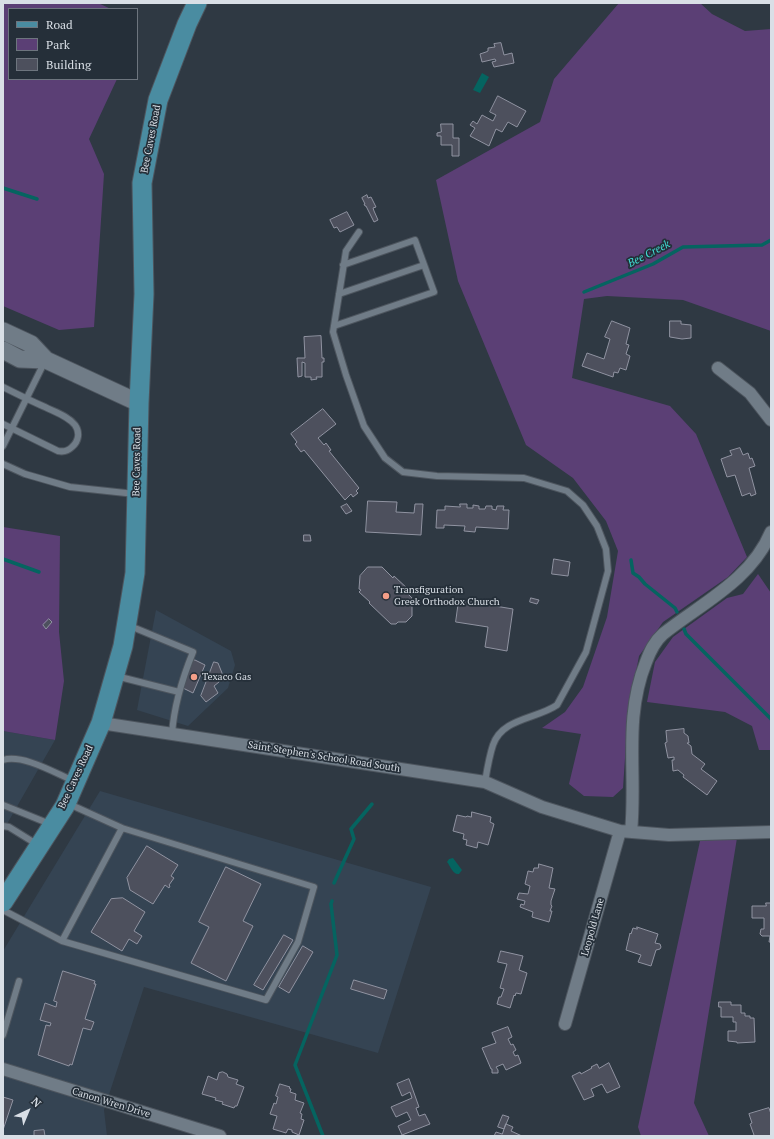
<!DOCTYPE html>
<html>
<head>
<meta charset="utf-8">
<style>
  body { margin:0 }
  #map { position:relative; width:774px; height:1139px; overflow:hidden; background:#2f3943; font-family:"PT Serif",serif }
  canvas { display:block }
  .frame { position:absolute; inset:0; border:4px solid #d9dfe6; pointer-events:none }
  .legend { position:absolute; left:8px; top:8px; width:130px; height:72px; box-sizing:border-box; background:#252f39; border:1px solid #6d757e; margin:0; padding:5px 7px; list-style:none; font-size:12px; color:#d9dfe6 }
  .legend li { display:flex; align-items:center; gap:8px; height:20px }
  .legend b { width:20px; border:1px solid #6d757e }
  .north { position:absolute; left:8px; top:1091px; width:40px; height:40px; -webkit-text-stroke:3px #252f39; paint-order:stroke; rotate:44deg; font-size:11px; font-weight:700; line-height:16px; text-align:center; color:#d9dfe6 }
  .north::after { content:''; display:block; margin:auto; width:14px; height:18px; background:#d9dfe6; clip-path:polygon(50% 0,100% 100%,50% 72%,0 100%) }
</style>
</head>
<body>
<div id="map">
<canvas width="774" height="1139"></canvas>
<div class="frame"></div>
<ul class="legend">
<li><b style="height:5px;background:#4a8ca1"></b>Road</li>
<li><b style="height:11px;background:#5b3f75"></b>Park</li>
<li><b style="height:11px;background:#4d505d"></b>Building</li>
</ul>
<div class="north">N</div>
</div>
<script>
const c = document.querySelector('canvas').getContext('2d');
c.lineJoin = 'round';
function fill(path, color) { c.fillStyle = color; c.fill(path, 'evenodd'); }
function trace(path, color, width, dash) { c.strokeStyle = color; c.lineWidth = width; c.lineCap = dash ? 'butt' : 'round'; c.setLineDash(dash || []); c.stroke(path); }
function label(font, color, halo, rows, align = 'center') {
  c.font = font + ' "PT Serif",serif'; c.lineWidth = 3.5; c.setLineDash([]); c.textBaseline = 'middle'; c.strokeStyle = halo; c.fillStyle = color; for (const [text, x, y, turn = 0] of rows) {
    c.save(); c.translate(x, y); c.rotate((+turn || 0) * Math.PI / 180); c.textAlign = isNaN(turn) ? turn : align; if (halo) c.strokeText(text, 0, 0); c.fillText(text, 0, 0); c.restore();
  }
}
const built = new Path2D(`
  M156 610 231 651 235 665 228 688 188 726 137 710Z
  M3 731 55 740 3 831Z
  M100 791 431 887 378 1053 144 987 104 1110 107 1136H3V951Z`);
const green = new Path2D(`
  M3 3H98L111 9H9V79H117L89 139 104 174 94 327 59 330 3 306Z
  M619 3H700L712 14 745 31 771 29V331L683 300 607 296 584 299 572 378 670 406 696 434 747 557 728 577 663 622 639 656 628 714 623 788 613 797 584 796 569 784 581 734 542 728 565 712 583 687 607 617 618 551 606 521 573 478 526 445 458 281 436 180 540 122 554 79Z
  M3 527 60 536 59 632 64 681 55 740 3 731Z
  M758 574 771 593V750H759L752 726 725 712 647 702 655 662 673 637 727 598 743 594Z
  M737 838 694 1103 709 1136H641L638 1127 700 841Z`);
const water = new Path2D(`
  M482 73 489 77 480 93 473 90Z
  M453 858 462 870 459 874C453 875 451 867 447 862L449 859Z`);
const stream = new Path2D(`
  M3 188 37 199
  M584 292 653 264 683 247 762 245 771 240
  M3 559 39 572
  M631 560 633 573 639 577 645 584 675 608 677 612
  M684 629 686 634 771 719
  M334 883 354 839 351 829 372 804
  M323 1136 295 1065 337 955 331 904 332 901`);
const building = new Path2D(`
  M501 43 504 55 512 53 514 63 494 67 492 62 496 61 495 59 482 62 480 54 486 52 488 51V48L495 47 494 44Z
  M498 96 526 111 517 127 508 122 502 132 496 129 489 146 470 136 475 128 470 125 473 121 477 124 482 115 493 121 496 115 490 112Z
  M441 124H453V138H459V156H452V145H441V136H437V133L441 132Z
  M367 195 368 198 371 197 376 207 373 208 374 211 378 220 374 222 366 206H365L364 204H365L362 198Z
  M347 212 354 225 340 232 337 227 334 228 330 220Z
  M612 321 630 328 626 344 629 345 626 354 630 356 626 370 620 368 618 373 614 372 613 377 582 366 587 353 604 359 610 339 605 337Z
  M670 321H681V324L691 325V338L682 339 670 337Z
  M321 336 322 358H324V362H322V377H316L317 379 311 380V377H305V363L302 362V376L298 377 297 358H305L304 337Z
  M323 409 336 424 318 438 324 445 326 443 331 450 329 451 359 488 356 491 358 493 353 497 351 494 345 500 304 450 301 452 295 444 297 442 291 434Z
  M740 448 743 455 748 453 750 459 752 458 755 466 749 468 756 494 751 496 750 493 742 496 735 475 727 477 721 459 732 455 730 451Z
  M368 501 397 502 396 512 414 513 415 504H423L421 535 366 532Z
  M347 504 352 511 346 514 341 507Z
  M460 504H467V508H473V505L479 506V509H485L486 506H492V509L496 510 497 506H504L503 510H509L508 529 476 527 475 532 464 531 465 526 444 525V528H436L437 510H445V506L460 507Z
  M304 535H310L311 541H304Z
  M554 559 570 562 568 576 552 574Z
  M368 567H382L393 578 394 576 409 590 407 593 412 598 408 602 412 606V616L406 622H398L396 624H391L369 603 370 602 359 592 361 590 359 589 360 576Z
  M531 598 539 600 537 604 530 602Z
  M459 600 513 609 507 651 485 647 488 627 456 622Z
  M49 619 52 622 46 629 43 625Z
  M193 660H195L205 665 193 693 183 688V687Z
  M214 662 218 663 222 673 219 682 214 686 218 693 206 702 201 696Z
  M684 729V733L688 736 689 743H687L691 746 692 754 705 764 701 769 717 781 707 795 683 777 684 775 678 770 673 771 672 760H674V757L668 758 665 743 667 742 666 731Z
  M472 812 491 817 490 822 494 824 488 845 478 842 477 848 466 845 467 840 463 839 464 834 453 831 457 815 466 817 467 816 471 817Z
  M147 846 178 865 171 876 174 878 169 885 170 886 169 888 165 885 153 904 130 890 127 878Z
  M539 864 553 868 549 888 555 889 551 901V905L552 906 550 911H552L549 922 532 917 533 912 520 907 521 904 524 905 525 901 517 899 519 893 528 894 530 886 525 884 528 871 533 872 534 868H538Z
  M226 867 261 884 243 921 253 926 226 981 191 963 209 927 199 922Z
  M123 898 145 912 134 931 142 936 137 944 129 939 122 951 91 932 111 899Z
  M766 903H771V942H769L770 936H762L760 934 761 929H764V918H752V906H766Z
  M637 927 658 934 655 943 660 944 661 947 660 949 656 950 651 966 638 962 641 955 626 950 630 933 631 934 633 928 637 929Z
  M284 935 293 940 263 990 254 985Z
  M303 946 313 952 289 993 279 987Z
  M501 951 523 956 519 970 527 973 521 994 516 993 515 996 514 995 510 1008 497 1004 499 997H501L504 989 500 988 507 964 498 962Z
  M63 971 95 981 94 984H96L85 1019 94 1022 91 1030 83 1028 72 1065 70 1064 69 1066 38 1055 46 1025 50 1026 51 1023 40 1020 45 1003 56 1007 57 1002 54 1001Z
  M354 980 387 990 384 999 351 989Z
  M719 1002H731V1005H741V1013H745V1016H750V1018H754L755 1042 737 1043V1042L728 1041V1031H736V1022H733V1017H721V1007H719Z
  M508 1027 512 1037 508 1039 511 1045 513 1044 516 1050 513 1052 515 1056 518 1055 521 1063 506 1070 503 1064 496 1067 498 1070V1073H492V1069H491L482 1048 496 1043 492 1033Z
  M609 1063 620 1087 607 1093 602 1084 591 1089 594 1096 584 1100 572 1076 580 1072 581 1074 592 1068 591 1067 597 1064 599 1068Z
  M223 1072 227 1074 228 1077 238 1080 236 1084 244 1087 237 1106H235L234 1108 222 1104 223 1102 215 1100 216 1098 202 1094 208 1076 217 1080 219 1073Z
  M409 1079 419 1107 416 1108 419 1116 425 1114 430 1124 402 1135 398 1126 411 1120 407 1112 396 1117 391 1107 412 1098 410 1092 402 1096 397 1084Z
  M280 1084 290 1087 289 1088 291 1089 290 1092 296 1094 295 1100 304 1103 300 1113 302 1114 301 1119 304 1120 299 1135 292 1132V1130L288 1129 286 1133 273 1129 277 1116 270 1114 274 1103 276 1104 278 1097 276 1096Z
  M3 1097 13 1100 3 1130Z
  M769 1108 771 1114V1136H752L754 1135 750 1124 752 1123 749 1114Z
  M503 1115 509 1117 504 1129 498 1127Z
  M506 1124 513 1127 511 1131 522 1136H494L496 1132 502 1134Z
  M44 1130 45 1136H34V1131Z`);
const lane = new Path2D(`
  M359 232 346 251 333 332 346 375 364 426 385 458 403 472 437 476 524 478 567 491 583 505 597 526 606 549 608 571 586 652 557 705C537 719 502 718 493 745 489 757 487 770 485 782
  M339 294 424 265
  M334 326 434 292 415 240 343 265
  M3 387C17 394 31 401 45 407 55 412 68 416 75 425 80 432 79 441 72 447 68 451 63 452 58 451L3 424
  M3 446 45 361
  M3 464 25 474 70 487 135 494
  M130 626 193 652C182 679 174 705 172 734
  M116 676 179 692
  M3 760C23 754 55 773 74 781
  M69 804 122 828
  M3 805 50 824
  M3 826 9 827 38 845
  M3 910 62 941 122 828 314 887 298 942 266 1000 62 941
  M3 1035 19 981`);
const street = new Path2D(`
  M718 368 750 393 771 420
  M101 723 485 782 542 807 620 831 669 835 771 832
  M631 832C637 774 623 719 646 662 650 651 654 642 663 634 702 603 751 580 771 532
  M565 1024 620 831
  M3 1069 220 1136`);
const secondary = new Path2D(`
  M3 331 31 344 46 360 139 403
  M3 350 20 359 46 360`);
const primary = new Path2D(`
  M3 902 65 806 101 723 123 646 135 573 139 403 144 294 142 183 158 100 187 24 197 3`);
const markers = [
  [386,596,4,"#f49e88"],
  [194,677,4,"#f49e88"]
];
const streetNames = [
  ["Bee Caves Road",151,139,-79],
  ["Bee Caves Road",137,462,-89],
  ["Saint Stephen's School Road South",324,757,9],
  ["Bee Caves Road",76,777,-65],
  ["Leopold Lane",593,927,-74],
  ["Canon Wren Drive",111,1103,17]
];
const poiNames = [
  ["Transfiguration",394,590],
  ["Greek Orthodox Church",394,602],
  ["Texaco Gas",202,677]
];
const waterNames = [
  ["Bee Creek",649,254,-27]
];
fill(built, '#354453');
fill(green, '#5b3f75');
fill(water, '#056460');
trace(stream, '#056460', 3.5);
fill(building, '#4d505d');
trace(building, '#9093a1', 1);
trace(lane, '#4d555e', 8);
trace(street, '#4d555e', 14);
trace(secondary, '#4d555e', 19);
trace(primary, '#4d555e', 21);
trace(lane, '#707c87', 6);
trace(street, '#707c87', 12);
trace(secondary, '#707c87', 17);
trace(primary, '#4a8ca1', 19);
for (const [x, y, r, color] of markers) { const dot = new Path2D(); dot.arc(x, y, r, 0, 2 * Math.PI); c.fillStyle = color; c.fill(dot); trace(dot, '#252f39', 1.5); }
label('10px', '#d9dfe6', '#252f39', streetNames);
label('10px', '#d9dfe6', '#252f39', poiNames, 'left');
label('italic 11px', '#41ddd5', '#252f39', waterNames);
</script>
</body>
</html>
